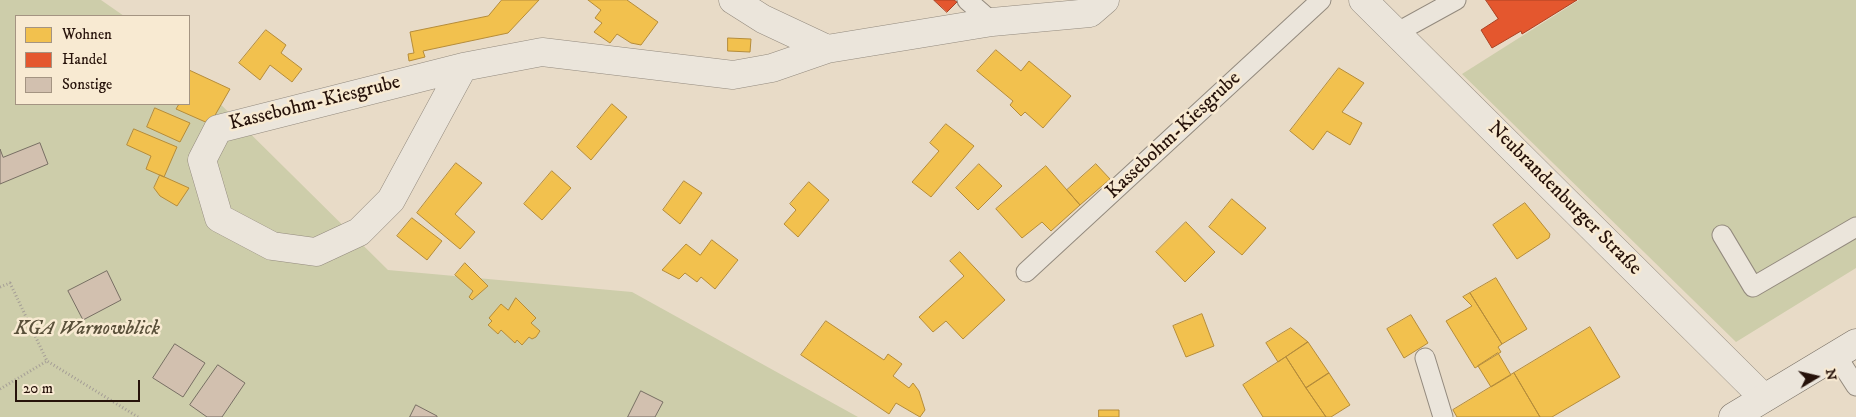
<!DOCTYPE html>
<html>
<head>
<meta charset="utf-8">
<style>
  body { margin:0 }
  #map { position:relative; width:1856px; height:417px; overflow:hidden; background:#e8dbc7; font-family:"IM FELL DW Pica",serif }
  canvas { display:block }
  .legend { position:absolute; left:15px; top:15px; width:175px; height:90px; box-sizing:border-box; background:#f8ead2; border:1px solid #a49482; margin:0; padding:6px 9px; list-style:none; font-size:15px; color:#26120a }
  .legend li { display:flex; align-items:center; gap:10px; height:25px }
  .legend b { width:25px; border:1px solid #a49482 }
  .north { position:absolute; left:1791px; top:352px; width:50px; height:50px; -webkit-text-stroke:4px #f8ead2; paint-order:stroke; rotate:81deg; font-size:14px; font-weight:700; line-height:20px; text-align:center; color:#26120a }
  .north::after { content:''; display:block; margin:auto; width:18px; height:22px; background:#26120a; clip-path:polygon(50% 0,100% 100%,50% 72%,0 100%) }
  .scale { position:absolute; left:15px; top:380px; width:125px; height:22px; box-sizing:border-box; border:2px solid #26120a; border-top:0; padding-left:6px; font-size:15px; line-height:18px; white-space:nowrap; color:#26120a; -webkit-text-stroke:4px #f8ead2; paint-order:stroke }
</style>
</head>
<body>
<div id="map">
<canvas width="1856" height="417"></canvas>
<ul class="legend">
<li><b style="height:14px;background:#f2c14e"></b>Wohnen</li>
<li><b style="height:14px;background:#e4572e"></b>Handel</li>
<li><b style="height:14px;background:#d2c0af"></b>Sonstige</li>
</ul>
<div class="north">N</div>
<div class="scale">20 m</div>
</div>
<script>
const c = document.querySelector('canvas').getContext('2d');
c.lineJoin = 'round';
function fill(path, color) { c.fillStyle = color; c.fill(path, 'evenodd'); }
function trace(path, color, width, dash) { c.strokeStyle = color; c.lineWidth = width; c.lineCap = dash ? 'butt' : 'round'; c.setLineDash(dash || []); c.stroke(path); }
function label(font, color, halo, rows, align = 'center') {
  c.font = font + ' "IM FELL DW Pica",serif'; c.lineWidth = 5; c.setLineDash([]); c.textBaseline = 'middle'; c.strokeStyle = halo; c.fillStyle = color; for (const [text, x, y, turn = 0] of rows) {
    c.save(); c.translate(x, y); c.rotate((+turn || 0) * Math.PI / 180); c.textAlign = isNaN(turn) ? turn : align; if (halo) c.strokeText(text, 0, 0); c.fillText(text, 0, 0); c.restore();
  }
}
const green = new Path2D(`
  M0 0H101L124 16H16V104H189V73L388 270 632 292 858 417H0Z
  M1579 0H1856V268L1736 342 1462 74Z`);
const homes = new Path2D(`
  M502 0H539L508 33 423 51 425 57 409 61 408 54 414 53 410 32 488 16Z
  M627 0 658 22 641 45 631 43 617 34 610 43 594 32 602 23 595 18 601 10 588 0Z
  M266 30 286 45 281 53 302 69 292 82 270 65 260 80 239 63Z
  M728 38 751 39 750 52 728 51Z
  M996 50 1021 71 1029 61 1071 96 1043 128 1025 112 1021 116 1010 105 1013 101 977 71Z
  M1339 68 1364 83 1342 112 1362 123 1350 145 1327 131 1313 150 1290 131Z
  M189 70 230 89 210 124 176 109 179 104H189Z
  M612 104 627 117 591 160 577 147Z
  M155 108 190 123 180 142 147 127Z
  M946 124 974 146 931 197 912 182 939 151 930 143Z
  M134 129 177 147 164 177 146 169 151 156 127 145Z
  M456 163 482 183 455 214 475 232 460 249 417 213Z
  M979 164 1002 186 978 210 956 188Z
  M1096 164 1110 179 1080 205 1067 190Z
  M1046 166 1080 205 1051 231 1042 222 1022 238 996 209Z
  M552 171 571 188 542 220 524 204Z
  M160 175 189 188 177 206 160 196 154 188Z
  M684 181 702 193 680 224 663 210Z
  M809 182 829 200 798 237 784 224 796 210 790 204Z
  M1232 199 1266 228 1242 255 1209 227Z
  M1525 203 1550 234 1549 238 1517 259 1493 225Z
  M412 218 442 241 427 260 397 236Z
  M1186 222 1215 252 1185 282 1156 252Z
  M712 240 738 260 715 289 701 277 697 282 685 273 679 279 662 270 686 244 700 255Z
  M960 252 1005 300 963 339 946 321 933 332 919 317 964 276 950 261Z
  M465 263 488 286 472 300 469 297 473 291 455 275Z
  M1496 278 1527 329 1502 344 1470 293Z
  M1470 293 1502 344 1498 347 1501 352 1475 368 1446 321 1472 306 1463 297Z
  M516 298 536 318 531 323 540 331 536 337 532 339 529 337 522 345 517 340 515 343 501 330 498 334 488 325 492 321 489 318 501 304 508 310Z
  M1202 314 1214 346 1186 357 1173 326Z
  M1411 315 1428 343 1404 358 1387 329Z
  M826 321 884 360 888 354 902 364 893 376 909 388 913 383 919 391 925 410 920 417 896 403 889 414 801 355Z
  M1590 327 1620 377 1552 417H1540L1514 373Z
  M1291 328 1308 342 1278 362 1266 343Z
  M1308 342 1329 373 1306 388 1286 357Z
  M1498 353 1511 375 1491 387 1478 366Z
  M1286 357 1306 388 1326 417H1263L1243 385Z
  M1329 373 1350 405 1331 417H1326L1306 388Z
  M1514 373 1540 417H1457L1453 410Z
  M1099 410H1119V417H1099Z`);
const shops = new Path2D(`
  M934 0H954L957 2 947 12Z
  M1486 0H1577L1522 34 1521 31 1492 48 1481 30 1498 19Z`);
const building = new Path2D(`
  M40 143 48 164 0 184V149L3 157Z
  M107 271 121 300 83 320 68 291Z
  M175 344 205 363 183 397 153 378Z
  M218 365 245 383 222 417H207L190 405Z
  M641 391 663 402 655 417H628Z
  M416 405 437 416V417H410Z`);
const path = new Path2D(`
  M0 287 10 283 47 361 138 417
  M0 389 47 361`);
const service = new Path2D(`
  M967 0 992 22
  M1396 33 1456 0
  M1722 235 1753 287 1856 227
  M1026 272 1321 0
  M1836 355 1856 386
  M1425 358 1443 417`);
const minor = new Path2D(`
  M733 0 763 19 827 49 992 22 1090 13 1105 0
  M1363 0 1764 398
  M463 67 218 129 202 160 219 218 272 246 316 252 359 232 391 200 463 67 542 52 733 75 772 68 827 49`);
const secondary = new Path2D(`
  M1733 417 1856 343`);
const streetNames = [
  ["Kassebohm-Kiesgrube",315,104,-14],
  ["Kassebohm-Kiesgrube",1174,136,-43],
  ["Neubrandenburger Straße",1564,199,45]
];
const parkNames = [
  ["KGA Warnowblick",87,330]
];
fill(green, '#cdcdaa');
fill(homes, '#f2c14e');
trace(homes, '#b58c3a', 1);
fill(shops, '#e4572e');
trace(shops, '#ab4223', 1);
fill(building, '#d2c0af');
trace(building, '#786f64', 1);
trace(service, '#938a7e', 21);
trace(minor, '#938a7e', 29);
trace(secondary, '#786f64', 29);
trace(path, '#a59e96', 3, [1, 2.5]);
trace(service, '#ebe5db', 19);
trace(minor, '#ebe5db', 28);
trace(secondary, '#ebe5db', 28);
label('20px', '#26120a', '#f8ead2', streetNames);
label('italic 20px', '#59503a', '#f8ead2', parkNames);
</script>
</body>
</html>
